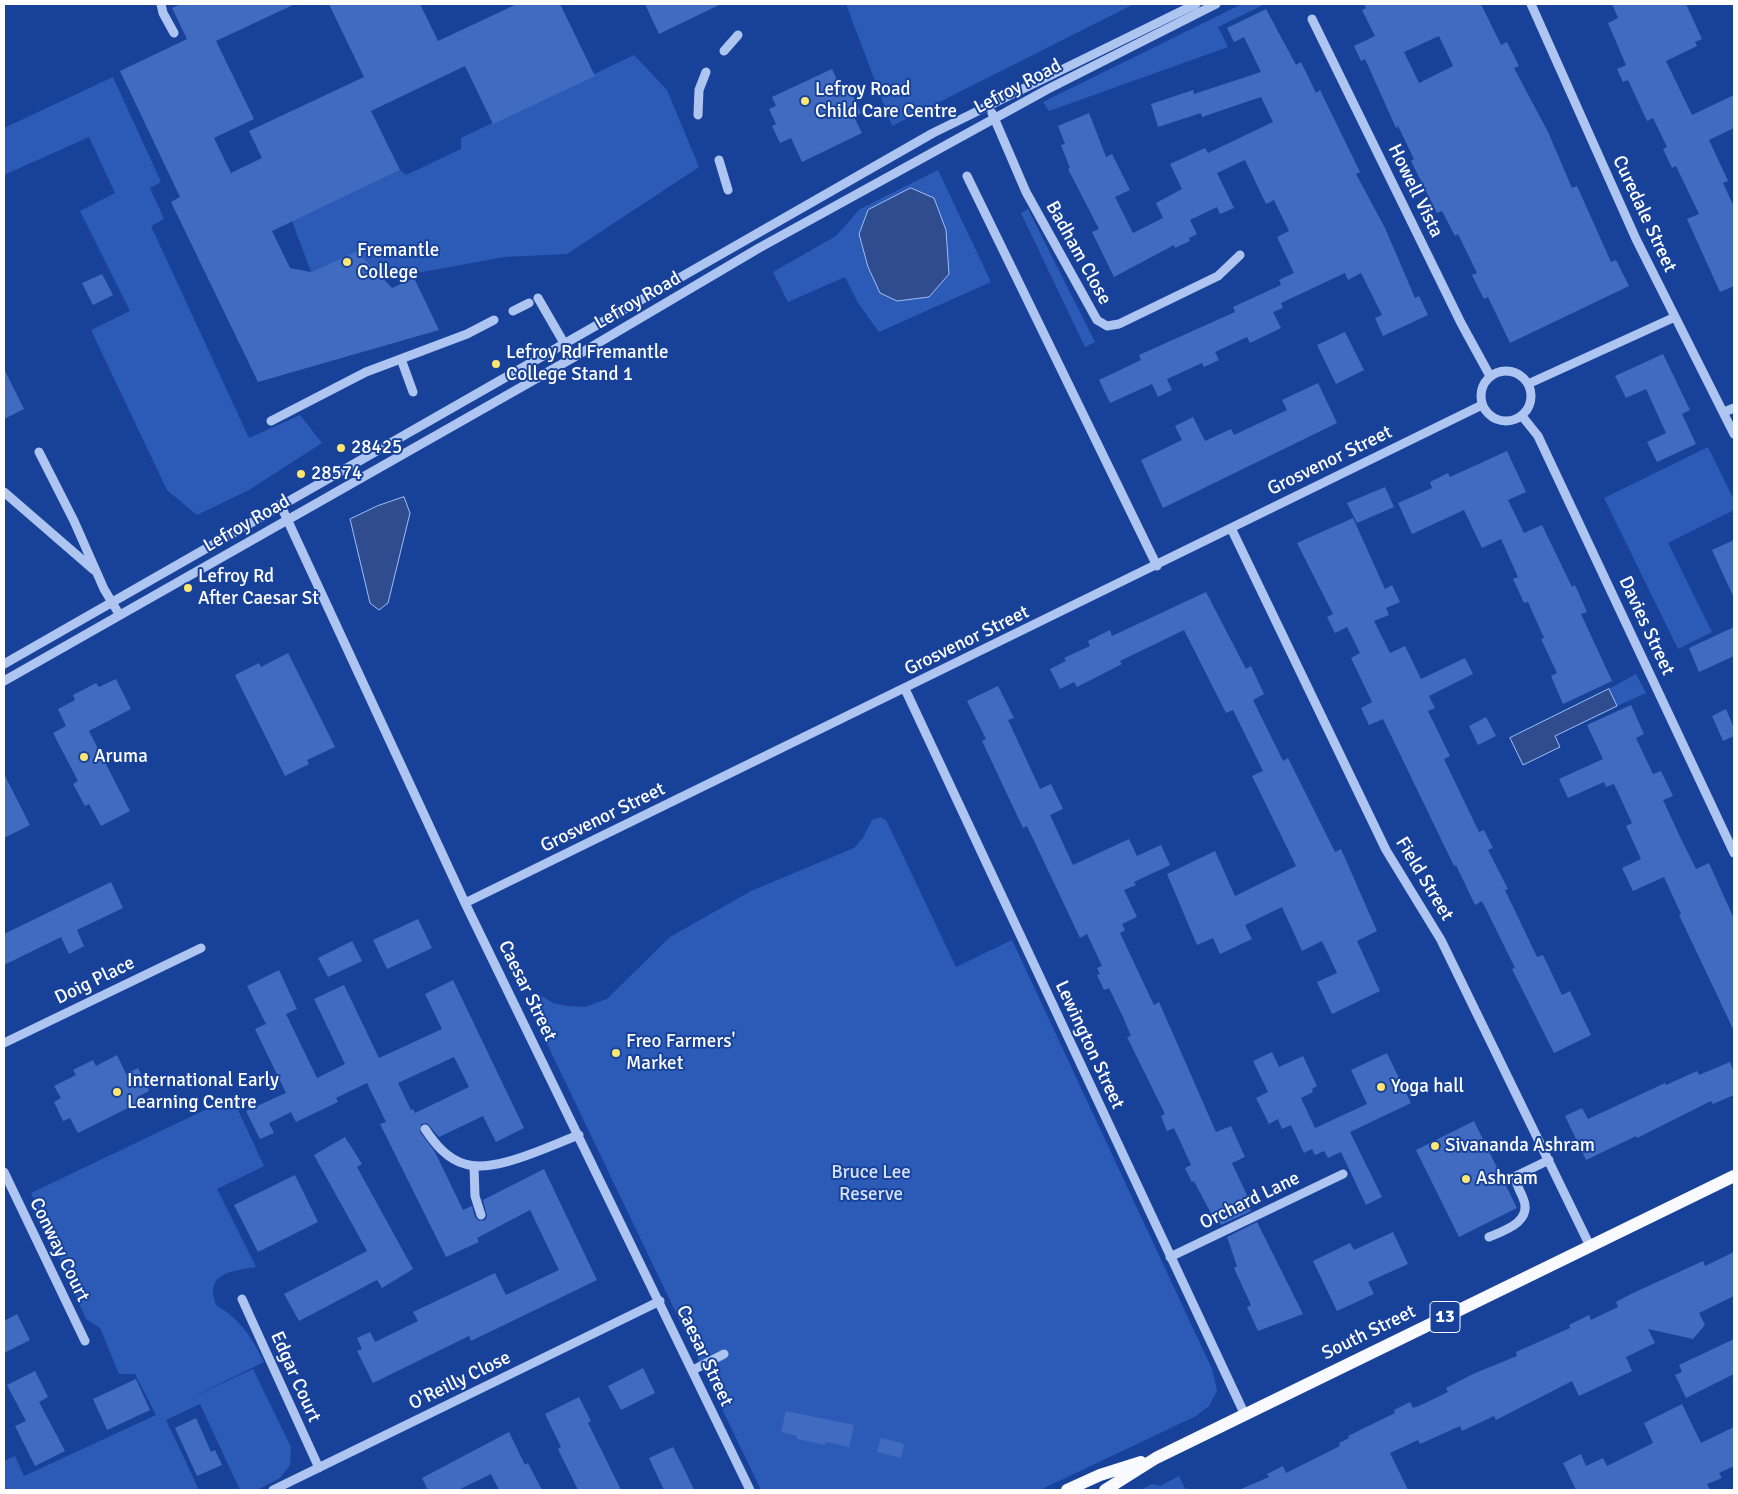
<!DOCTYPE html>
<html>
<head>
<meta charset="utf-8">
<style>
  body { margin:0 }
  #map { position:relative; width:1738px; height:1494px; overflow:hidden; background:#18429a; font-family:Signika,sans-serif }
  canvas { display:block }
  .frame { position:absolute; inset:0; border:5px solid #fff; pointer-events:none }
</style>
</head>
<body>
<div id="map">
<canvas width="1738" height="1494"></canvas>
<div class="frame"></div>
</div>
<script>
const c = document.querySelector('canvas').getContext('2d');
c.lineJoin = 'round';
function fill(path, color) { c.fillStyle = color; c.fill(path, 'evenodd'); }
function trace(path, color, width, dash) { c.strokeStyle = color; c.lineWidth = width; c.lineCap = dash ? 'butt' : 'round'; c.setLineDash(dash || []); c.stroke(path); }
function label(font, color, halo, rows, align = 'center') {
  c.font = font + ' Signika,sans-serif'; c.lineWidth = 4; c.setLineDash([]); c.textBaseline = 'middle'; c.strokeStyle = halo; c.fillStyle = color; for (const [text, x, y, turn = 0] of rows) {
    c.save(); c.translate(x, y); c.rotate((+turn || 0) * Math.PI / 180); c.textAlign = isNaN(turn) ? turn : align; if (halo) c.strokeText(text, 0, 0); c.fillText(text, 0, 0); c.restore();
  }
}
const green = new Path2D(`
  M846 4H1134L892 126Z
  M1242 4H1265L1218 27 1228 47 1049 111 1043 102Z
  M634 55 667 90 699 167 567 254 504 257 384 279 357 251 311 272 292 221 400 170 406 175 461 149V138Z
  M113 77 161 182 150 188 164 219 151 226 249 438 300 415 322 443 249 490 197 515 167 490 91 330 130 311 80 211 115 193 89 137 4 175V128Z
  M938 170 991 282 879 332 858 303 845 277 788 302 773 272 836 236 860 209Z
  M1028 209 1095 342 1085 347 1021 213Z
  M1708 447 1734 500V510L1668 543 1712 632 1678 649 1604 498Z
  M1636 674 1646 693 1617 706 1609 689Z
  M881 817 886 820 956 967 1012 940 1212 1369 1217 1391 1209 1406 1196 1416 1040 1490H761L526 1000 540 995 553 1003 568 1006 585 1007 607 999 670 937 751 891 854 848 863 838 872 820Z
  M232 1097 264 1166 217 1189 256 1267C231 1271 204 1273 216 1305 240 1319 252 1338 264 1362L178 1404 253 1369 291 1447 290 1465 280 1478 257 1490H240L200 1404 166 1420 199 1490H4V1461L15 1456 24 1476 156 1415 135 1374H119L100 1328 86 1319 31 1193Z
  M1179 1476 1186 1490H1140L1152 1484 1160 1486Z`);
const water = new Path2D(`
  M911 188 934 198 946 230 949 274 929 297 897 301 880 293 868 267 859 234 868 210Z
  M404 497 410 513 388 603 379 610 370 603 350 519 377 506Z
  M1609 689 1617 706 1555 736 1560 747 1523 765 1510 738Z`);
const building = new Path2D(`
  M181 4H295L216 41 254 119 214 138 231 173 262 158 249 131 364 77 329 4H420L438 41 517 4H560L595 76 493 124 465 66 371 111 400 170 272 231 290 268 311 272 357 251 392 288 414 278 439 330 258 382 171 202 180 197 120 71 187 39 172 8Z
  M645 4H721L659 34Z
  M1364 4H1481L1501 45 1507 42 1519 66 1514 68 1548 132 1572 188 1577 186 1611 262 1616 260 1629 286 1510 343 1488 297 1484 299 1472 275 1477 273 1458 234 1455 236 1442 211 1437 213 1411 161 1414 159 1398 126 1396 128 1365 59 1361 61 1354 46 1375 36 1362 10 1366 8ZM1439 36 1453 66 1419 83 1404 52Z
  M1612 4H1686L1702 39 1695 42 1697 46 1666 61 1692 115 1734 95V128L1709 140 1728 181 1723 183 1734 207V286L1720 292 1687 219 1699 214 1676 166 1672 168 1663 149 1667 147 1653 118 1647 121 1628 80 1623 82 1617 69 1626 65 1608 23 1618 18Z
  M1266 9 1296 65 1301 62 1316 93 1320 90 1360 172 1356 174 1385 228 1415 298 1419 296 1428 315 1383 336 1375 318 1382 315 1361 273 1348 280 1345 273 1281 303 1283 308 1273 312 1281 328 1250 343 1247 337 1215 352 1219 360 1204 367 1202 363 1167 379 1172 390 1158 397 1152 384 1110 403 1099 380 1141 360 1139 355 1235 312 1233 307 1281 285 1279 280 1294 273 1277 237 1289 231 1274 200 1266 204 1245 160 1217 173 1234 208 1220 214 1217 207 1190 220 1197 234 1189 238 1190 241 1175 248 1174 245 1114 277 1092 232 1099 229 1068 169 1070 168 1061 145 1065 144 1058 126 1089 113 1106 157 1112 154 1130 190 1115 197 1133 233 1163 218 1156 203 1182 189 1170 164 1205 148 1208 153 1273 122 1261 97 1202 117 1201 113 1158 127 1151 104 1193 90 1194 94 1261 72 1244 37 1234 42 1227 28Z
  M832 69 842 91 849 88 861 113 854 117 862 133 802 162 791 138 780 143 772 126 776 124 769 109 776 106 772 97Z
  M102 274 113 295 93 305 82 283Z
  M1345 332 1364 370 1336 384 1317 345Z
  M1663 354 1690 410 1682 414 1696 444 1657 462 1647 442 1666 433 1646 389 1626 398 1615 376Z
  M4 369 24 409 4 419Z
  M1318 383 1337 423 1163 508 1141 460 1182 440 1175 426 1193 417 1205 441 1231 429 1234 435 1287 410 1282 400Z
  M1507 451 1526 492 1508 500 1524 533 1542 525 1572 587 1575 585 1587 612 1581 614 1612 681 1563 704 1551 676 1557 673 1541 639 1544 638 1528 602 1524 603 1513 579 1518 577 1501 539 1482 548 1464 510 1412 534 1398 503 1432 488 1430 482 1448 473 1450 477Z
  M1385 487 1394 507 1357 523 1347 503Z
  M1353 518 1385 589 1392 585 1400 602 1386 608 1389 615 1374 621 1390 653 1405 646 1421 679 1465 658 1473 674 1429 696 1435 708 1428 711 1450 756 1444 759 1479 832 1484 830 1493 848 1488 850 1508 889 1505 890 1537 957 1543 955 1562 995 1570 991 1591 1035 1554 1053 1512 969 1515 968 1482 901 1475 905 1456 865 1454 866 1383 719 1369 725 1361 708 1372 702 1351 658 1360 653 1347 627 1335 633 1327 617 1333 614 1297 543Z
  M1734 540V598L1712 550Z
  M1206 592 1246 669 1251 666 1264 694 1253 700 1283 761 1288 758 1335 852 1341 849 1377 931 1357 941 1380 991 1332 1014 1317 982 1337 973 1322 941 1302 951 1282 907 1245 925 1252 939 1220 954 1213 938 1197 945 1167 874 1215 851 1235 896 1296 866 1252 776 1263 771 1233 710 1226 713 1184 630 1120 661 1122 664 1077 687 1074 682 1060 689 1050 669 1066 661 1064 658 1090 646 1088 641 1110 630 1112 636Z
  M1734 627V656L1699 672 1689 648Z
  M288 653 335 747 307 760 309 764 285 776 235 675 259 663 261 667Z
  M116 679 131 709 89 731 130 811 101 826 89 804 85 806 73 784 78 781 53 733 66 726 58 709 75 700 73 695 96 683 99 687Z
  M998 686 1014 718 1008 720 1040 789 1051 784 1063 809 1050 815 1073 865 1129 839 1137 856 1161 845 1170 865 1134 882 1136 885 1124 890 1137 917 1122 924 1125 930 1120 933 1154 1005 1159 1002 1216 1132 1231 1126 1245 1157 1232 1163 1252 1206 1250 1207 1251 1211 1221 1225 1219 1221 1216 1223 1194 1181 1192 1182 1185 1168 1191 1165 1174 1128 1167 1131 1161 1116 1165 1114 1127 1037 1131 1036 1124 1019 1109 988 1104 990 1097 975 1100 974 1097 968 1102 966 1087 934 1080 938 1027 826 1023 828 982 741 986 739 967 701Z
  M1631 705 1644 734 1636 738 1653 774 1661 771 1673 796 1663 800 1682 841 1696 869 1709 863 1734 919V1031L1689 936 1679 915 1681 914 1664 877 1633 891 1622 868 1641 859 1626 826 1632 823 1614 784 1606 787 1604 782 1568 798 1559 779 1603 759 1587 725Z
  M1726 709 1734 728V736L1723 741 1712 716Z
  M1486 717 1496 736 1478 745 1469 726Z
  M4 774 30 825 4 838Z
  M111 882 123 908 77 930 84 946 69 954 61 937 4 965V934Z
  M418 919 432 948 387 969 373 940Z
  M352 941 362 961 328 977 318 958Z
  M279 970 297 1009 286 1014 317 1078 345 1064 314 999 344 985 379 1058 442 1029 425 994 453 980 524 1128 496 1142 483 1116 439 1137 427 1123 421 1124 420 1132 435 1152 463 1210 472 1206 475 1217 479 1221 485 1220 487 1216 483 1200 544 1169 597 1280 471 1341 469 1336 373 1383 357 1351 362 1349 357 1338 370 1332 375 1342 418 1321 413 1312 495 1273 506 1295 559 1270 530 1210 477 1238 479 1242 446 1257 380 1124 386 1122 367 1083 336 1098 338 1102 296 1122 291 1112 269 1123 274 1133 260 1139 246 1111 286 1093 255 1029 266 1024 247 986ZM454 1057 469 1087 415 1113 413 1109 411 1110 398 1083Z
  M1272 1052 1279 1067 1303 1056 1317 1086 1312 1089 1313 1092 1301 1098 1315 1128 1367 1104 1351 1070 1387 1053 1411 1103 1350 1132 1382 1197 1366 1205 1341 1152 1328 1158 1324 1151 1315 1155 1312 1149 1304 1153 1291 1125 1282 1129 1278 1119 1269 1124 1256 1098 1268 1092 1253 1061Z
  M117 1055 126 1074 138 1068 149 1091 137 1097 140 1102 78 1133 70 1118 63 1121 54 1102 61 1098 54 1086 76 1075 73 1070 93 1060 96 1066Z
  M1730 1062 1734 1072V1095L1713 1104 1711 1101 1637 1138 1636 1136 1586 1160 1565 1116 1582 1108 1588 1119 1665 1083 1666 1085 1697 1071 1699 1075Z
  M1474 1121 1517 1208 1459 1237 1416 1150Z
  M345 1137 362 1164 357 1167 413 1269 382 1288 377 1280 299 1321 284 1294 367 1251 314 1155Z
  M295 1175 318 1222 258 1252 234 1205Z
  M1257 1222 1303 1314 1258 1331 1247 1307 1251 1305 1234 1268 1237 1266 1227 1237Z
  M1393 1232 1408 1264 1368 1282 1374 1294 1337 1311 1313 1261 1350 1243 1354 1250Z
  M1734 1252V1296L1699 1313 1705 1325 1693 1339 1648 1329 1655 1343 1626 1357 1632 1371 1579 1396 1572 1381 1496 1420 1494 1416 1462 1431 1460 1426 1420 1444 1418 1440 1390 1453 1408 1490H1239L1269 1477 1267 1474 1283 1466 1286 1473 1340 1446 1339 1443 1349 1438 1348 1436 1395 1413 1394 1410 1410 1402 1413 1408 1421 1405 1448 1392 1446 1388 1473 1374 1517 1356 1516 1352 1570 1328 1569 1325 1589 1315 1591 1320 1618 1307 1616 1302 1631 1294 1703 1261 1705 1266Z
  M17 1314 30 1340 4 1353V1321Z
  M1734 1339V1374L1686 1398 1675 1375 1682 1372 1679 1365Z
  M643 1368 655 1393 621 1410 608 1386Z
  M35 1371 48 1397 39 1402 65 1451 35 1466 15 1426 26 1421 7 1385Z
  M136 1379 150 1410 107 1430 93 1399Z
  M579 1397 591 1421 588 1423 621 1490H578L558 1449 561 1447 545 1414Z
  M1682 1404 1701 1443 1734 1427V1466L1719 1473 1722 1478 1707 1484 1710 1490H1576L1563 1463 1581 1454 1586 1466 1603 1458 1607 1466 1653 1443 1644 1423Z
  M786 1411 854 1425 849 1447 826 1442 825 1445 797 1439V1436L781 1432Z
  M196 1418 211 1452 215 1450 222 1465 197 1476 175 1428Z
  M509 1432 525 1465 528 1463 542 1490H499L491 1474 458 1490H428L422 1478Z
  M881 1438 904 1444 901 1458 877 1452Z
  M673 1447 688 1477 694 1490H664L649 1458Z`);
const minor = new Path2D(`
  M161 4 163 13 174 33
  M1531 4 1636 239 1734 434
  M1312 19 1461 323 1490 376
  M724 51 738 35
  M992 113 1026 192 1097 320 1107 326 1119 324 1218 276 1240 255
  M698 115 699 90 706 72
  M719 160 728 190
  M967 176 1157 566
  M538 298 564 343
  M513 311 529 303
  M401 359 413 392
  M1481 396a25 25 0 1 1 50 0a25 25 0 1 1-50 0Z
  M1528 384 1675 317
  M1724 412 1734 408
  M1522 416 1538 436 1734 853
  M271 421 366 372 467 334 494 320
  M39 452 74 521 104 589 119 614
  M4 492 94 570
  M280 504 465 903 750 1490
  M1231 528 1386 850 1441 940 1590 1246
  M4 664 933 133 1196 4
  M4 681 576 356 759 248 1048 89 1216 4
  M905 689 1245 1415
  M465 903 1482 405
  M4 1043 201 948
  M425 1129C435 1144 447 1159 465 1164 494 1174 551 1145 579 1135
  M474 1166 475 1196 481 1215
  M4 1172 85 1341
  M1489 1237C1506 1230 1533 1221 1523 1198 1520 1190 1515 1184 1516 1176L1549 1160
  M1170 1257 1343 1174
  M242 1299 319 1468
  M693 1370 724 1354
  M273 1490 660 1301`);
const major = new Path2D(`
  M1067 1490 1100 1475 1141 1462
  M1105 1490 1156 1458 1734 1176`);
const markers = [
  [805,101,5,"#ffe66e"],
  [347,262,5,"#ffe66e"],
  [496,364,5,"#ffe66e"],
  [341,448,5,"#ffe66e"],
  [301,474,5,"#ffe66e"],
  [188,588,5,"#ffe66e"],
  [84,757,5,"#ffe66e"],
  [616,1053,5,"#ffe66e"],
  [1381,1087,5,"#ffe66e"],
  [117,1092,5,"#ffe66e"],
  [1435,1146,5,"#ffe66e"],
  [1466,1179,5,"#ffe66e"]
];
const shields = [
  [1445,1317,30]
];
const shieldNames = [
  ["13",1445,1317]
];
const streetNames = [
  ["Lefroy Road",1018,87,-28],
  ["Howell Vista",1415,191,64],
  ["Curedale Street",1644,214,65],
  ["Badham Close",1078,253,61],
  ["Lefroy Road",638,301,-30],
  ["Grosvenor Street",1330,461,-26],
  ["Lefroy Road",247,524,-30],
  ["Davies Street",1646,626,65],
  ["Grosvenor Street",967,641,-26],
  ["Grosvenor Street",603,818,-26],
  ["Field Street",1424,879,59],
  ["Doig Place",95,981,-26],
  ["Caesar Street",527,991,64],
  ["Lewington Street",1089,1045,65],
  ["Orchard Lane",1250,1201,-26],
  ["Conway Court",59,1250,64],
  ["South Street",1369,1333,-26],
  ["Caesar Street",704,1356,65],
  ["Edgar Court",295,1377,66],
  ["O'Reilly Close",460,1381,-26]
];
const poiNames = [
  ["Lefroy Road",815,90],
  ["Child Care Centre",815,112],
  ["Fremantle",357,251],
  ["College",357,273],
  ["Lefroy Rd Fremantle",506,353],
  ["College Stand 1",506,375],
  ["28425",351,448],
  ["28574",311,474],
  ["Lefroy Rd",198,577],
  ["After Caesar St",198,599],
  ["Aruma",94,757],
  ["Freo Farmers'",626,1042],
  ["Market",626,1064],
  ["International Early",127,1081],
  ["Learning Centre",127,1103],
  ["Yoga hall",1391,1087],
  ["Sivananda Ashram",1445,1146],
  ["Ashram",1476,1179]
];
const parkNames = [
  ["Bruce Lee",871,1173],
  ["Reserve",871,1195]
];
fill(green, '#2c5bb7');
fill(water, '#2f4d8e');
trace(water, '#a0bef4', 1);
fill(building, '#416bc1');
trace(minor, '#aec5f2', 9);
trace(major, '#f8faff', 12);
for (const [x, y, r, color] of markers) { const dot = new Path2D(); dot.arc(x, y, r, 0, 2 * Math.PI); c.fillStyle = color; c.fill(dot); trace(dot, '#18429a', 2); }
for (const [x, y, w] of shields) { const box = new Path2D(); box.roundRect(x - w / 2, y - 15.5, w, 31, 4); c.fillStyle = '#18429a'; c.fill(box); trace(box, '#fff', 1); }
label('bold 18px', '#fff', null, shieldNames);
label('19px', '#fff', '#18429a', streetNames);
label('19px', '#fff', '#18429a', poiNames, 'left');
label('19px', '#d5e2fc', '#18429a', parkNames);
</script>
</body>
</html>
